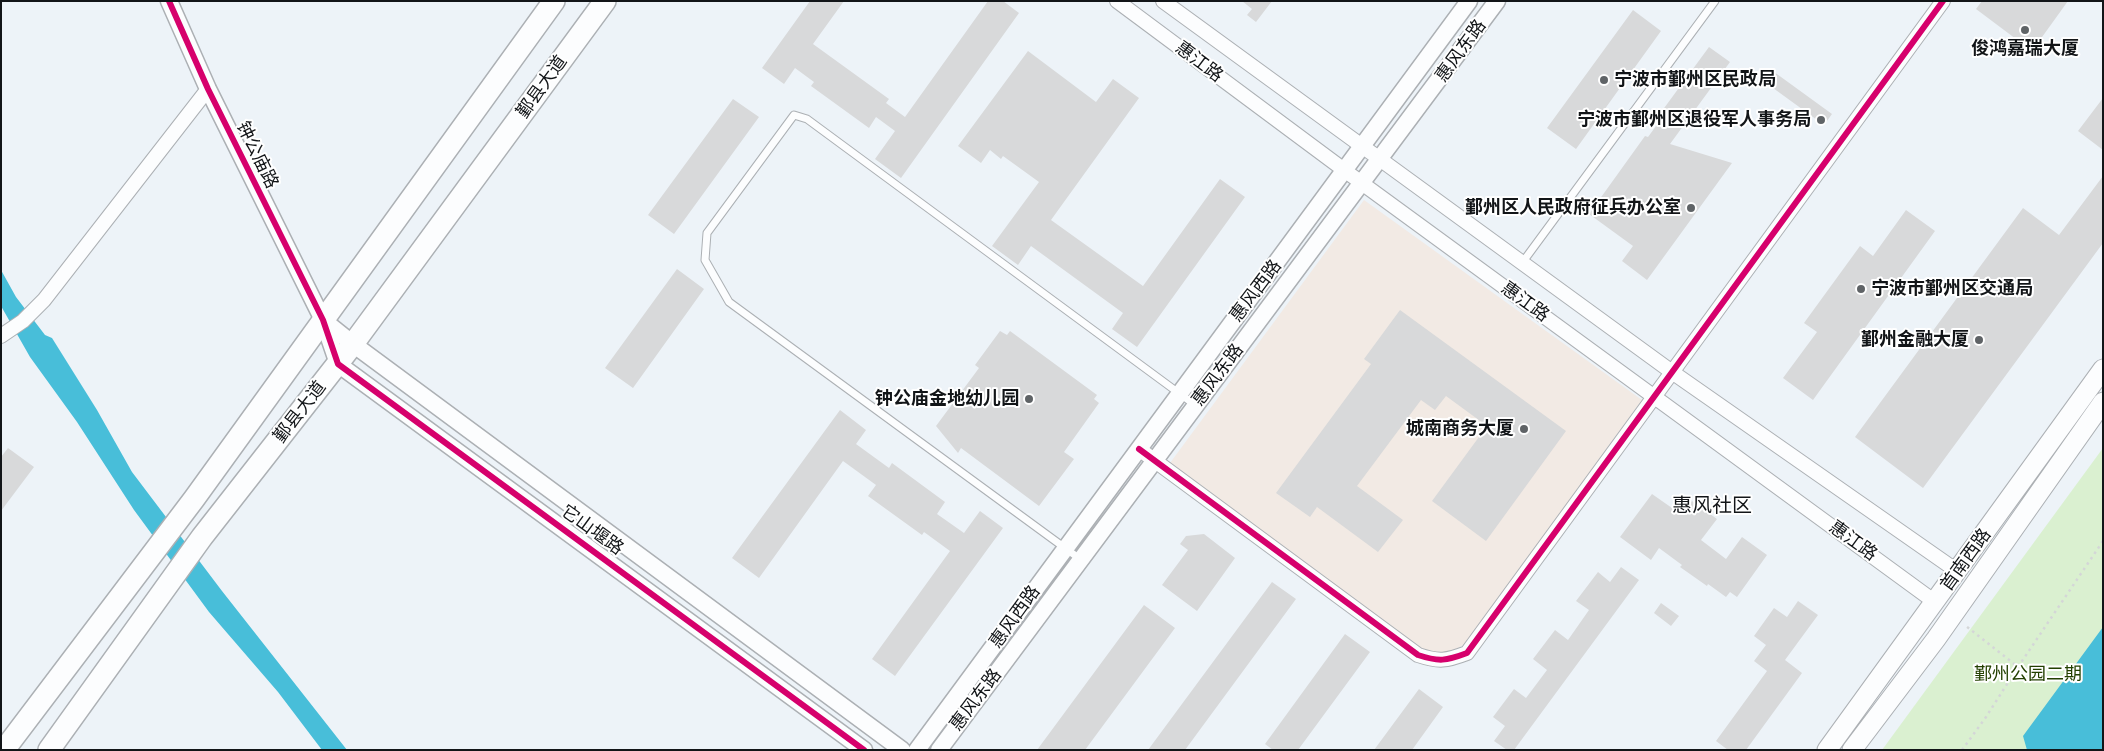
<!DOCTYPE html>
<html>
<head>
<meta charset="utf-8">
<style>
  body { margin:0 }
  #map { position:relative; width:2104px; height:751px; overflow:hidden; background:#edf3f8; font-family:Montserrat,sans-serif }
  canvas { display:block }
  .frame { position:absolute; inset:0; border:2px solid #121518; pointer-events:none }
</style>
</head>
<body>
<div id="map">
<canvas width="2104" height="751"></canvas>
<div class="frame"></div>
</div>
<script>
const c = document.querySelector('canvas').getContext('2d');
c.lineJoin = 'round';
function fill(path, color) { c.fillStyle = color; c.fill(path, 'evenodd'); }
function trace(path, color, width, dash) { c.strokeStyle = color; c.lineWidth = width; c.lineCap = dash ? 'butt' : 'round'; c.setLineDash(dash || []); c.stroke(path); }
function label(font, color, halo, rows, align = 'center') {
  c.font = font + ' Montserrat,"Noto Sans SC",sans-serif'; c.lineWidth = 4; c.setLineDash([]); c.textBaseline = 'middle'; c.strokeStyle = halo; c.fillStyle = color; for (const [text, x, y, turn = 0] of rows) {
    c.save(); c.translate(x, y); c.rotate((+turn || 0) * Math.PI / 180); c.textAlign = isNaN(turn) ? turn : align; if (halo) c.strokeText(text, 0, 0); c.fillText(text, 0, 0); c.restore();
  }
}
const commercial = new Path2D(`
  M1364 200 1642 400 1465 644 1449 653 1436 656 1419 649 1408 641 1170 463Z`);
const green = new Path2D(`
  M2103 448V750H1882Z`);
const water = new Path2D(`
  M1 270 16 297 45 335 52 338 97 410 132 472 222 591 347 750H322L278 692 209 612 134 510 77 422 30 357 1 306Z
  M2103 627V750H2027L2023 736Z`);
const building = new Path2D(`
  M810 1H844L813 44 889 99 886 103 905 117 988 1H1003L1019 13 901 178 875 159 895 131 876 117 869 128 811 86 814 82 795 68 784 84 762 68Z
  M1242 1H1272L1256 22 1247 15 1252 9Z
  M1982 1H2068L2032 51 1976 9Z
  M1633 10 1661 31 1576 149 1547 128Z
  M1709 47 1730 62 1670 144 1732 163 1647 280 1622 261 1633 246 1589 214 1645 136 1648 137 1662 118 1659 115Z
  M1028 51 1096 102 1113 79 1139 98 1051 220 1143 286 1220 179 1245 197 1137 347 1112 329 1123 313 1031 246 1018 265 992 246 1039 182 1003 156 1001 159 990 150 981 163 958 146Z
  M1770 69 1832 114 1824 125 1762 80Z
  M2103 98V150L2078 131Z
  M733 99 759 117 674 234 648 215Z
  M2103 176V243L1923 488 1855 437 2023 208 2059 235Z
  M1906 210 1935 231 1813 400 1783 378 1817 332 1804 323 1860 246 1873 256Z
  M677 269 704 289 633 388 605 368Z
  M1400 310 1566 431 1486 541 1432 501 1487 426 1446 396 1435 410 1421 400 1357 486 1403 520 1378 552 1317 507 1310 517 1276 493 1371 364 1364 359Z
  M1000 331 1007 335 1010 331 1097 395 1094 399 1099 403 1064 452 1074 459 1039 506 961 448 958 453 936 426 979 368 975 365Z
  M840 410 866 430 856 444 889 468 892 463 945 502 937 514 964 533 980 511 1003 528 895 676 872 659 950 551 924 532 922 535 868 496 876 485 843 461 759 578 732 558Z
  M8 448 34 467 1 511V457Z
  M1652 494 1682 515 1692 501 1717 519 1701 540 1726 559 1742 537 1767 555 1737 597 1730 592 1726 597 1708 584 1707 586 1680 567 1682 565 1659 548 1651 560 1620 537Z
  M1204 534 1235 558 1197 611 1162 585 1188 550 1180 544 1186 536Z
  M1621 567 1639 580 1514 750H1507L1494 741 1505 726 1493 717 1514 689 1526 698 1547 670 1533 659 1555 630 1568 640 1589 610 1576 601 1598 572 1610 582Z
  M1272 582 1296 599 1185 750H1148Z
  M1798 601 1818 615 1785 660 1802 673 1746 750H1728L1716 741 1767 671 1754 661 1766 645 1754 636 1774 608 1787 617Z
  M1661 603 1679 616 1671 626 1654 613Z
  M1144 605 1175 628 1085 750H1037Z
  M1345 634 1370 652 1298 750H1273L1265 744Z
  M1419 689 1443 707 1412 750H1374Z`);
const path = new Path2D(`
  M2018 667 2103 541
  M1962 750 1986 717 2018 667 1966 626`);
const service = new Path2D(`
  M1522 263 1715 1
  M1080 559 729 302 705 260 707 233 794 115 807 119 1195 405`);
const minor = new Path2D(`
  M1117 1 1363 184 1935 602
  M1163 1 1672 372 1957 571
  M1 336 23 321 44 300 208 89
  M1139 449 1418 655C1439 662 1446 661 1467 653L1943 1`);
const tertiary = new Path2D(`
  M169 1 208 89 323 320 338 364 864 750
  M323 320 353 344 902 750
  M917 750 1469 1
  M939 750 1497 1`);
const secondary = new Path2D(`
  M1827 750 2103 369
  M1852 750 1936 639 2103 402`);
const primary = new Path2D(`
  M4 750 194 499 554 1
  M49 750 202 537 353 344 605 1`);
const cycleway = new Path2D(`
  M169 1 208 89 323 320 338 364 864 750
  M1139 449 1418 655C1439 662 1446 661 1467 653L1943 1`);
const markers = [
  [2025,30,5,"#5f6366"],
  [1604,80,5,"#5f6366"],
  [1821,120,5,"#5f6366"],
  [1691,208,5,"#5f6366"],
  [1861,289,5,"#5f6366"],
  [1979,340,5,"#5f6366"],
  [1029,399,5,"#5f6366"],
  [1524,429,5,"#5f6366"]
];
const poiNames = [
  ["俊鸿嘉瑞大厦",2025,49,"center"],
  ["宁波市鄞州区民政局",1614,80,"left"],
  ["宁波市鄞州区退役军人事务局",1811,120],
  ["鄞州区人民政府征兵办公室",1681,208],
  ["宁波市鄞州区交通局",1871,289,"left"],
  ["鄞州金融大厦",1969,340],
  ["钟公庙金地幼儿园",1019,399],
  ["城南商务大厦",1514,429]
];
const streetNames = [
  ["惠风东路",1461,51,-54],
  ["惠江路",1199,62,37],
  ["鄞县大道",542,87,-54],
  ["钟公庙路",257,155,64],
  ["惠风西路",1256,291,-53],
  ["惠江路",1525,302,36],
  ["惠风东路",1218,375,-53],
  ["鄞县大道",300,412,-52],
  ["它山堰路",592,530,36],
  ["惠江路",1853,541,36],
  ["首南西路",1966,560,-54],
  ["惠风西路",1015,617,-54],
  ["惠风东路",976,700,-53]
];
const parkNames = [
  ["鄞州公园二期",2028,675]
];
const quarterNames = [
  ["惠风社区",1712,506]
];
fill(commercial, '#f2eae4');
fill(green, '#daf0d0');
fill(water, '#48bed9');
fill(building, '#d8d9da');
trace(service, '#acb0b4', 9);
trace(minor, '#acb0b4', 16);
trace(tertiary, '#acb0b4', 19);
trace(secondary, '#acb0b4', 21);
trace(primary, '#acb0b4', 24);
trace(path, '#d4d6d7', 2.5, [2.5, 4]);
trace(service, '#fcfdfe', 7);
trace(minor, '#fcfdfe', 14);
trace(tertiary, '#fcfdfe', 16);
trace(secondary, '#fcfdfe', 19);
trace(primary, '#fcfdfe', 21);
trace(cycleway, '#d6006c', 6);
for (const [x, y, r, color] of markers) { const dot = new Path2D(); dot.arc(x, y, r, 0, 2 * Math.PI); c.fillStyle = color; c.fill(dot); trace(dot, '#fff', 2); }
label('bold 18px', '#121518', '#fff', poiNames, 'right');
label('18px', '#121518', '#fff', streetNames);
label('18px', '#234001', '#fff', parkNames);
label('20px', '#121518', '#fff', quarterNames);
</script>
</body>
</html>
